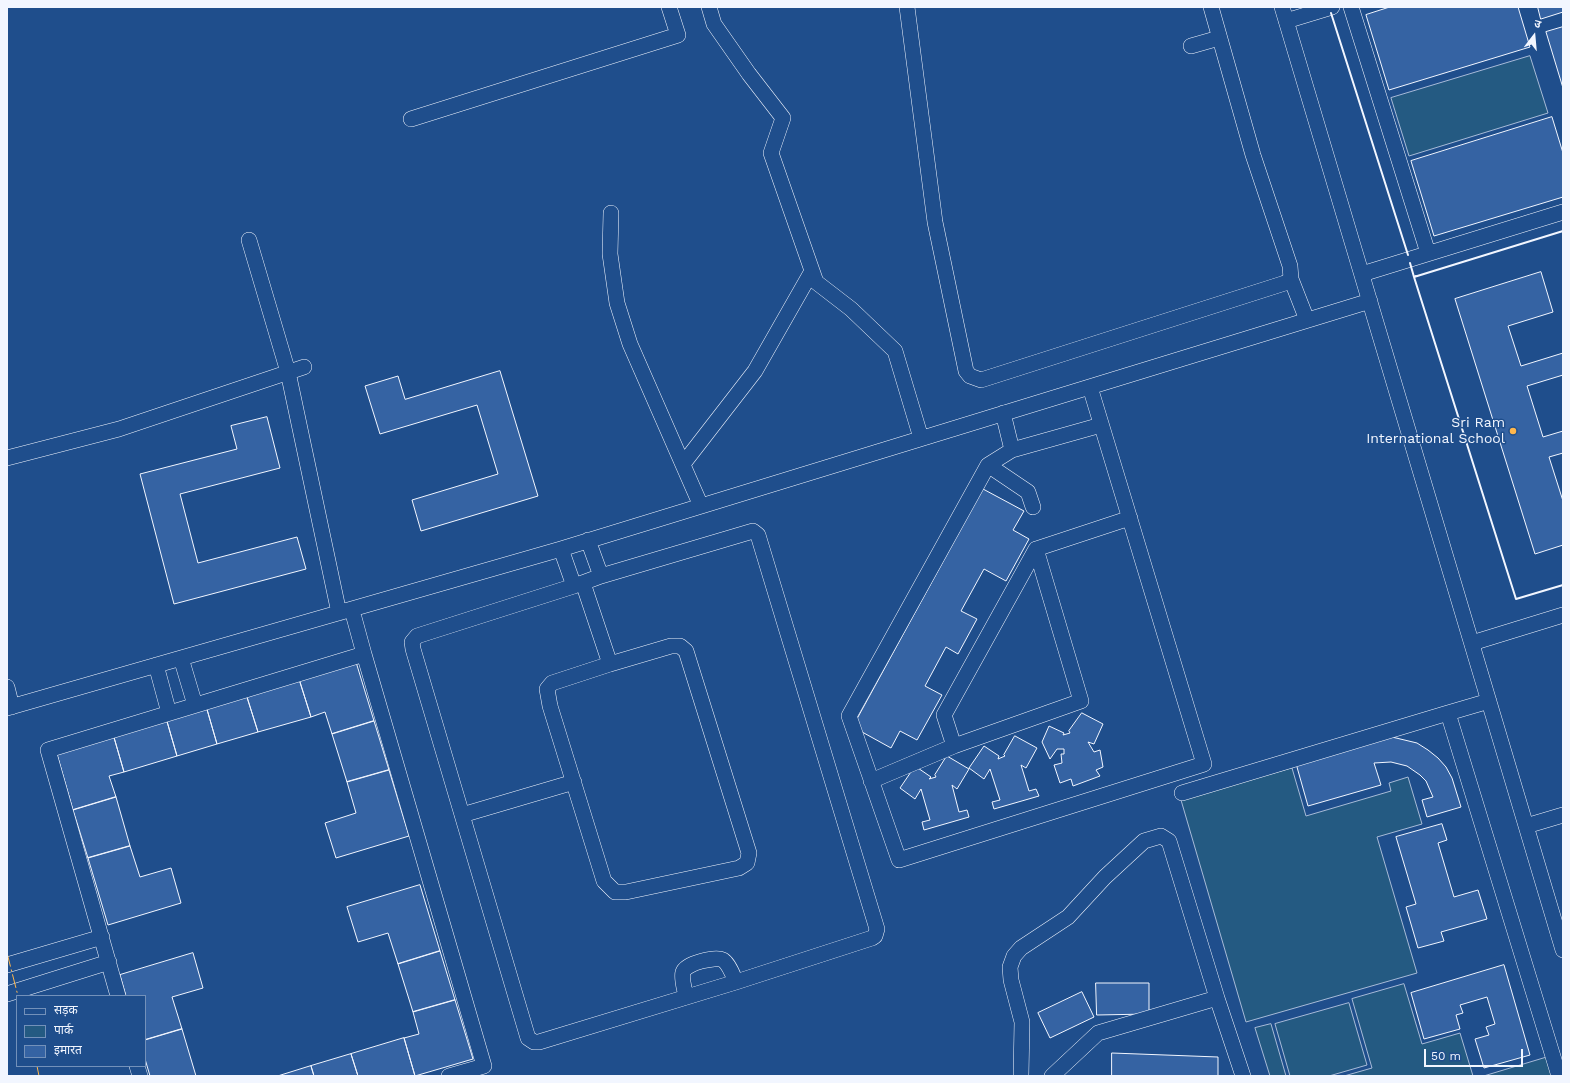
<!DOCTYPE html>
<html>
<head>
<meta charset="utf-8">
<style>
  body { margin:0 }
  #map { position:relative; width:1570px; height:1083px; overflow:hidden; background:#1f4e8c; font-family:"Work Sans","Noto Sans Devanagari",sans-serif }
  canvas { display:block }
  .frame { position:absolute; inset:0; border:8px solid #f2f6ff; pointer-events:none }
  .legend { position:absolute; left:16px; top:995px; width:130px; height:72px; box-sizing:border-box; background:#1f4e8c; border:1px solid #7391ba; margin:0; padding:5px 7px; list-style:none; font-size:12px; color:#f2f6ff }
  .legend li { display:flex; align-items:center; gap:8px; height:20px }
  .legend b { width:20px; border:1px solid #7391ba }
  .north { position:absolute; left:1514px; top:16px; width:40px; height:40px; -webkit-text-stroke:3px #1f4e8c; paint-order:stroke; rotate:16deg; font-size:11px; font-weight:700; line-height:16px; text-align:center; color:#f2f6ff }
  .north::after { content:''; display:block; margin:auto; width:14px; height:18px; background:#f2f6ff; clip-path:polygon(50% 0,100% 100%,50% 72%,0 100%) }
  .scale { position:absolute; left:1424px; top:1049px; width:99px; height:18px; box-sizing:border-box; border:2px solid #f2f6ff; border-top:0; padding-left:5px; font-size:12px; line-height:14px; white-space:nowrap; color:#f2f6ff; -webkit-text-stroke:3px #1f4e8c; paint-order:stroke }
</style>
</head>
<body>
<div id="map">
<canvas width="1570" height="1083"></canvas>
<div class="frame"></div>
<ul class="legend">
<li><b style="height:5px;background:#1f4e8c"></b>सड़क</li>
<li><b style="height:11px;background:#245a82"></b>पार्क</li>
<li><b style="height:11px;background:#3563a3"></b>इमारत</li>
</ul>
<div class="north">उ</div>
<div class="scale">50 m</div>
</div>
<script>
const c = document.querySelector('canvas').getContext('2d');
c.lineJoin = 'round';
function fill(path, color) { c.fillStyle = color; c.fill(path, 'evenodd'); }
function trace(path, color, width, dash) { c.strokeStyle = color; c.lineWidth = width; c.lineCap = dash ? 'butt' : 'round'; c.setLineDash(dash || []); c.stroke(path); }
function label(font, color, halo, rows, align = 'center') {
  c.font = font + ' "Work Sans",sans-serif'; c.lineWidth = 3; c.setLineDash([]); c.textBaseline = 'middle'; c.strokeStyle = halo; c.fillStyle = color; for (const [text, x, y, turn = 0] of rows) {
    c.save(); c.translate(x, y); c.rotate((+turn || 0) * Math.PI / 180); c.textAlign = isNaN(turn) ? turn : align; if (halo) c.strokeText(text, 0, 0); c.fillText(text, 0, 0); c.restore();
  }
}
const green = new Path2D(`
  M1530 56 1548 113 1409 156 1391 98Z
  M1292 768 1306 816 1391 791 1389 783 1408 777 1422 824 1377 837 1417 973 1246 1022 1181 800Z
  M1404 984 1422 1044 1460 1033 1473 1076H1344L1372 1068 1352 999Z
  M1349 1003 1367 1065 1329 1076H1290L1275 1024Z
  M1271 1024 1286 1076H1270L1255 1028Z
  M1548 1057 1553 1076H1484Z`);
const building = new Path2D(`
  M1390 7H1518L1530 47 1389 90 1366 15Z
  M1538 7H1563V12L1541 19Z
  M1563 27V88L1546 32Z
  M1552 117 1563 153V197L1434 236 1411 161Z
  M1541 272 1553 312 1508 326 1521 366 1563 353V375L1527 386 1543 437 1563 431V453L1549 457 1563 501V545L1535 554 1455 299Z
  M500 371 538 496 421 531 412 500 498 474 477 405 380 434 365 386 398 376 405 399Z
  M267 417 280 468 180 494 198 563 297 537 306 569 174 604 140 474 237 449 231 426Z
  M983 489 1024 511 1013 530 1029 539 1006 581 984 569 961 611 977 619 958 654 946 647 925 686 942 695 917 740 900 731 891 748 853 727Z
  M356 662 374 721 332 734 325 712 311 717 299 679Z
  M299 679 311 717 258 732 246 694Z
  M246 694 258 732 217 744 206 706Z
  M206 706 217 744 177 756 166 718Z
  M1082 713 1103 724 1094 744 1088 742 1094 752 1100 750 1103 767 1096 770 1100 776 1073 786 1071 779 1060 783 1054 765 1062 763 1061 754H1064V749H1057L1050 759 1042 742 1049 726 1064 733 1063 735 1070 733 1069 731Z
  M166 718 177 756 124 772 113 734Z
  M374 721 389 770 347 782 332 734Z
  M113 734 124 772 109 776 116 797 73 810 56 751Z
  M1015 736 1037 748 1026 768 1021 765 1029 791 1036 789 1039 796 994 809 992 802 1000 800 990 769 984 779 969 768 984 746 999 756 998 759 1005 756 1004 755Z
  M1392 737 1417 743 1428 750 1438 758 1446 767 1452 778 1461 807 1427 817 1422 800 1433 797 1426 781 1420 775 1407 766 1391 762 1374 763 1381 785 1308 806 1295 760Z
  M947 756 969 769 957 789 952 785 959 812 967 810 969 817 924 830 922 822 930 820 921 789 915 799 900 788 915 766 931 777 929 779 936 777 935 775Z
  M389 770 409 836 336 858 325 823 356 813 347 782Z
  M116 797 130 846 88 858 73 810Z
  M1442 824 1447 840 1438 843 1454 897 1478 890 1487 919 1441 932 1444 941 1418 948 1406 907 1416 904 1396 837Z
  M130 846 140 877 171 868 181 903 108 925 88 858Z
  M420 885 440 951 398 964 388 933 358 942 347 907Z
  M440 951 455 1000 413 1012 398 964Z
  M193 953 203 988 172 997 182 1029 145 1040V996H126L120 975Z
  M1504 965 1530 1055 1484 1068 1475 1039 1489 1035 1486 1027 1495 1024 1487 997 1460 1005 1463 1013 1456 1015 1460 1029 1424 1039 1411 993Z
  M1096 983H1149V1014L1097 1015Z
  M1082 992 1094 1017 1050 1038 1038 1013Z
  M455 1000 473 1059 415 1076 404 1038 419 1034 413 1012Z
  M182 1029 196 1076H150L145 1059V1040Z
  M404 1038 415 1076H358L351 1054Z
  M1112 1053 1218 1057V1076H1112Z
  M351 1054 358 1076H314L311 1066Z
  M311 1066 314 1076H278Z`);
const minor = new Path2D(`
  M709 7 714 24 749 74 783 118 771 153 816 282 851 309 895 351 921 438
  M907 7 935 222 966 371 970 376 981 380 1285 283 1291 279 1290 266 1253 155 1211 7
  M1282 7 1563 950
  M1351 7 1428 253
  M1286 21 1332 7
  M1191 46 1219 38
  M411 119 678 35 669 7
  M611 213 610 254 617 303 630 344 701 506
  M249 240 288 372 339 613
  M1362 274 1563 212
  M1291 279 1307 320
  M1003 413 1012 450 988 465 849 716 899 860 1204 764 1090 387
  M1012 450 1101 425
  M7 458 119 429 304 367
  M683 464 755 371 812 271
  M988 465 1028 492 1033 507
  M588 540 601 576 753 531 758 535 877 929 875 936 872 938 736 982 539 1042H534L528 1038 413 649 412 642 417 636 574 586 601 576
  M561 549 574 586
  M583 583 610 664 671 646H680L686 651 749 853 747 863 739 868 626 892H615L604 881 550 706 547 689 552 683 610 664
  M352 610 364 654
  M1472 643 1563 615
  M181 658 195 705
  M156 665 169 713
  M7 687 12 707
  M1489 701 1448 713 1559 1076
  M7 708 561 549 1370 301
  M954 746 1081 701 1036 549
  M871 781 954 746 944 715 1036 549 1130 518
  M1182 793 1448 713
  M462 815 574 782
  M1526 826 1563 815
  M7 965 102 937
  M7 994 109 962
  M118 996 48 750 364 654 484 1066 449 1076
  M686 997C685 990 681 979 683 972 686 963 716 956 723 960 729 964 733 975 736 982
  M1217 998 1243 1076
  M137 1066 140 1076
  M1021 1076 1022 1022 1011 980 1010 967 1014 956 1021 948 1068 917 1105 877 1144 841 1161 836 1169 841 1217 998 1098 1033 1052 1076`);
const wall = new Path2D(`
  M1331 13 1408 255
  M1563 231 1414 277 1516 599 1563 585
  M1410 263 1414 277 1416 276`);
const power = new Path2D(`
  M7 953 18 996
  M37 1066 39 1076`);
const markers = [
  [1513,431,4,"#ffb74d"]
];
const poiNames = [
  ["Sri Ram",1505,423],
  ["International School",1505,439]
];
fill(green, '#245a82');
trace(green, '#a8bbd7', 1);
fill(building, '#3563a3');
trace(building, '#f2f6ff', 1);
trace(minor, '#f2f6ff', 16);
trace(minor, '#1f4e8c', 15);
trace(wall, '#f2f6ff', 2);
trace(power, '#ffb74d', 1, [14, 3, 2, 3]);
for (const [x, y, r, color] of markers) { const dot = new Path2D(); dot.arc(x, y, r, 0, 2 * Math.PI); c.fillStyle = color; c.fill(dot); trace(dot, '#1f4e8c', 1.5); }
label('14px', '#f2f6ff', '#1f4e8c', poiNames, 'right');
</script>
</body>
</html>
